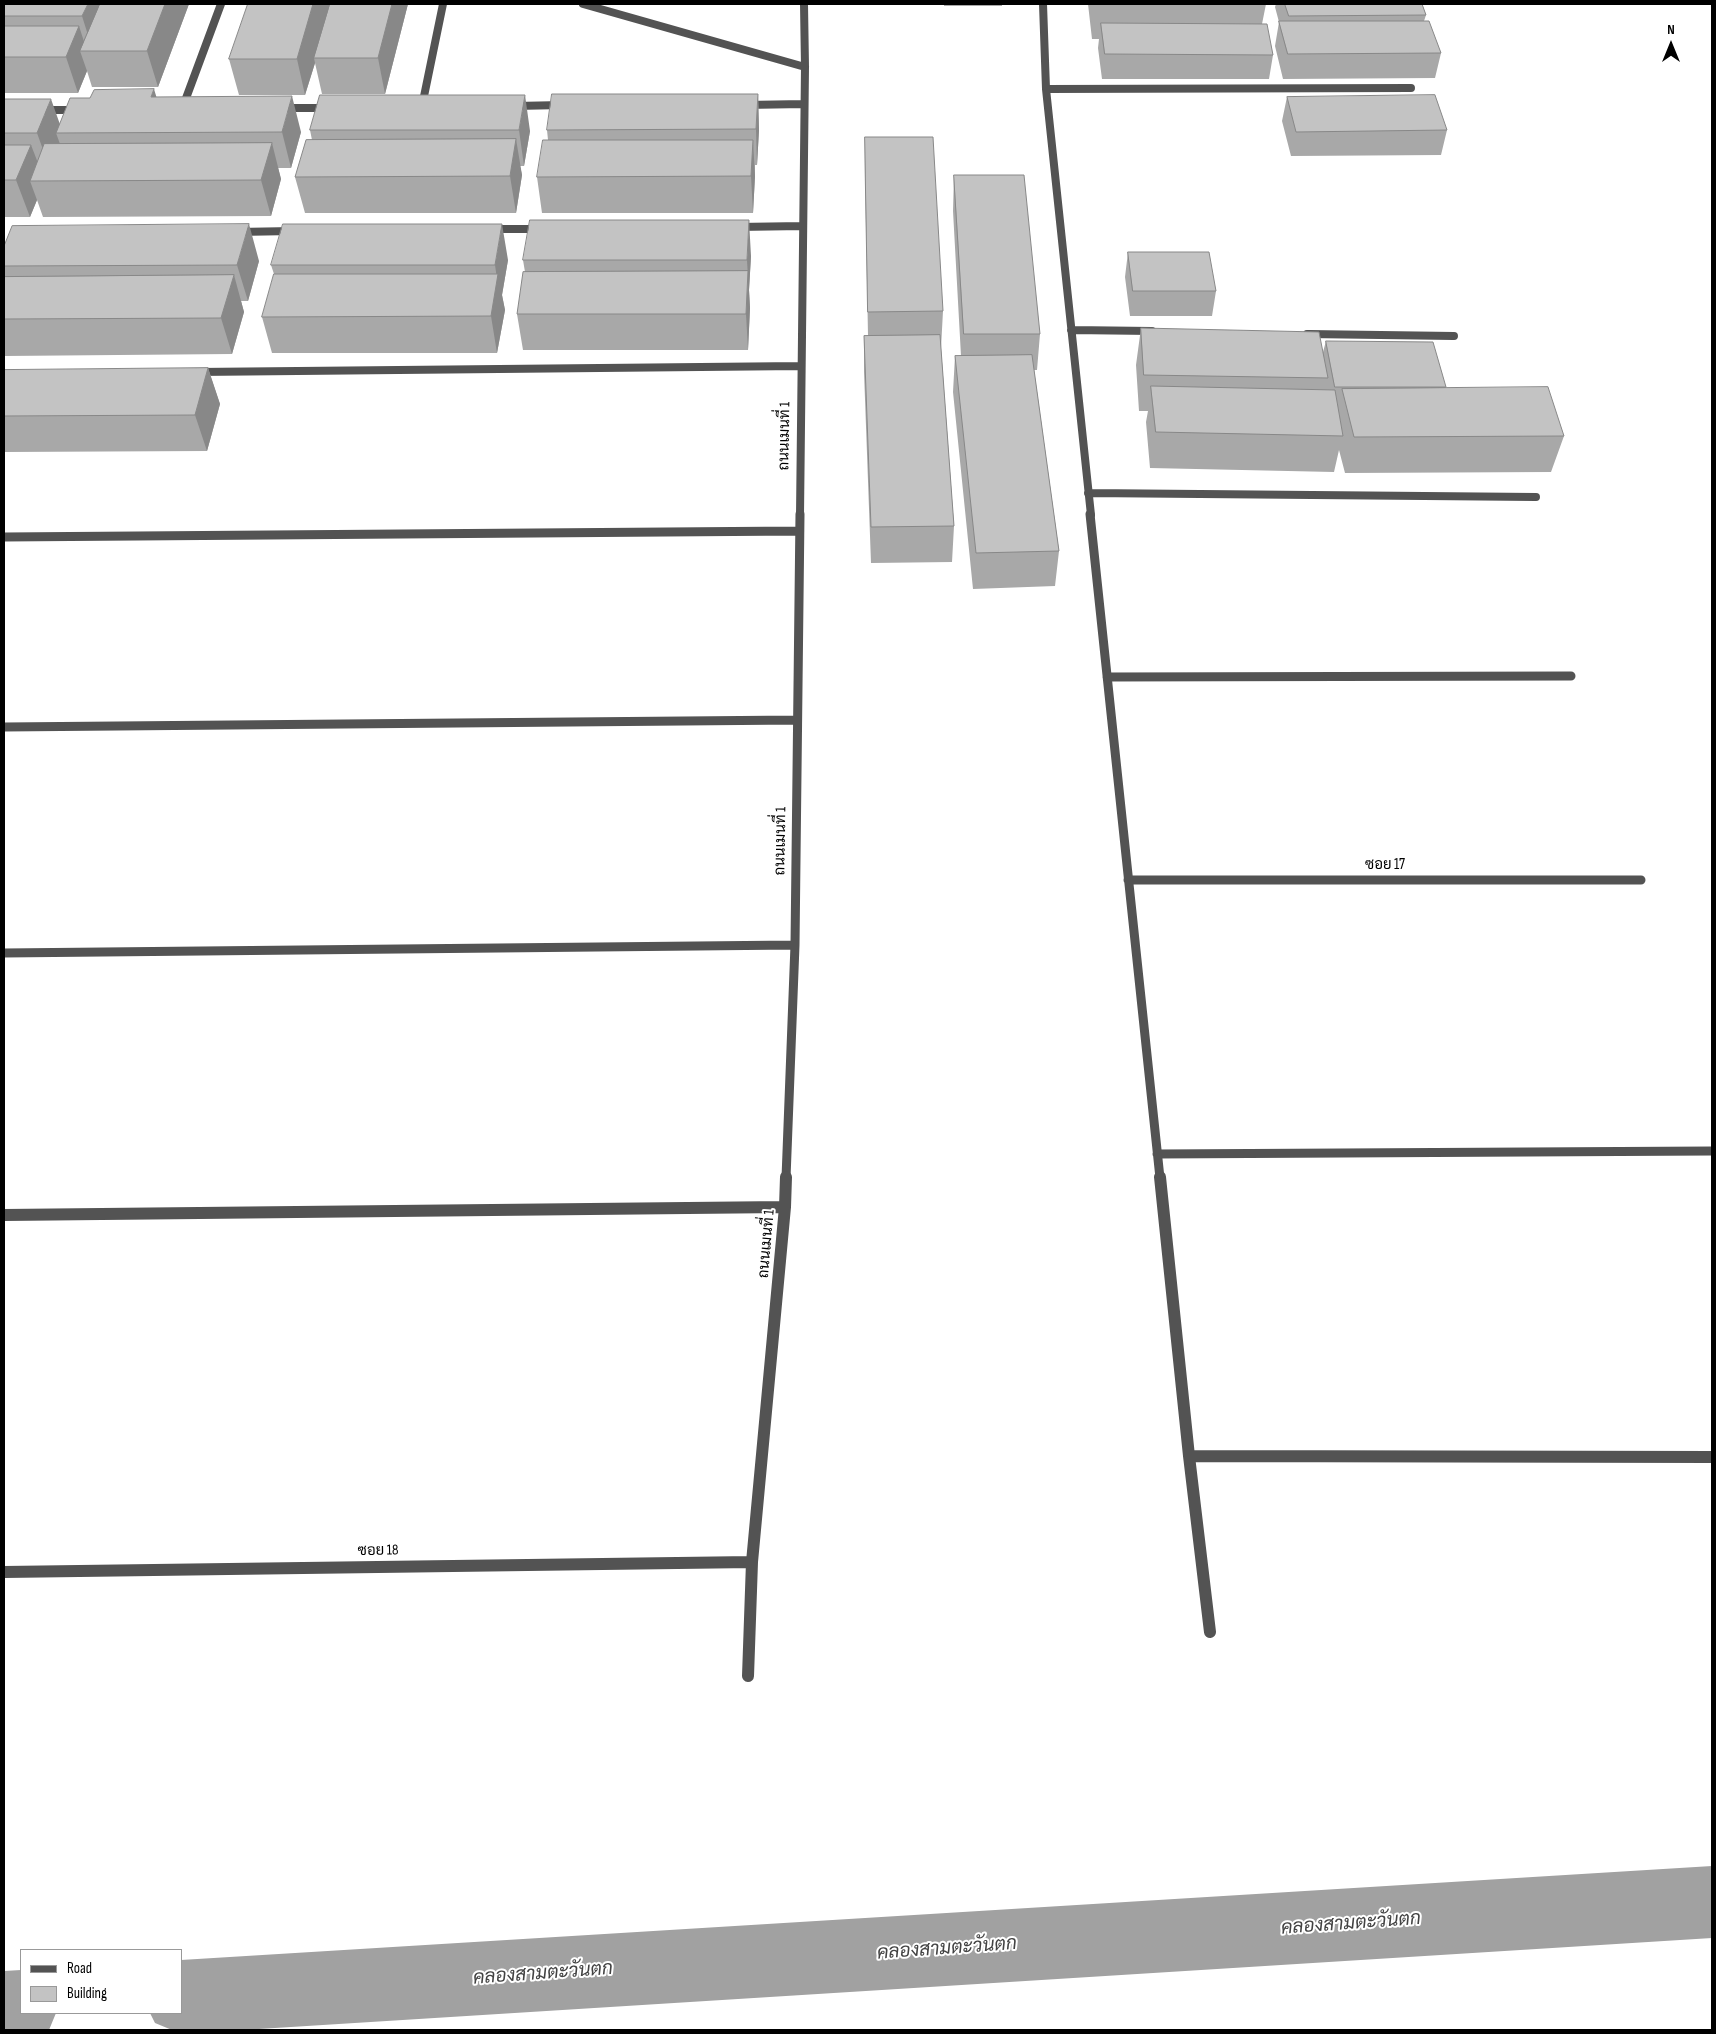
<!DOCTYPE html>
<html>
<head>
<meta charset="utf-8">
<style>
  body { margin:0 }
  #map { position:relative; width:1716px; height:2034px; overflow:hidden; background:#fff; font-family:"Sofia Sans Condensed",sans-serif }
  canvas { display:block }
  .frame { position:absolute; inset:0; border:5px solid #000; pointer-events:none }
  .legend { position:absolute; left:20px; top:1949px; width:162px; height:65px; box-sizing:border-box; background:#fff; border:1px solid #999; margin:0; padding:6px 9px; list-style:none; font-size:15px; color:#000 }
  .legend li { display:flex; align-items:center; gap:10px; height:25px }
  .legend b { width:25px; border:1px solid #999 }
  .north { position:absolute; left:1646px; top:20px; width:50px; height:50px; -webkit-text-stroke:4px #fff; paint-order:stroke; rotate:0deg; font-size:14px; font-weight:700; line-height:20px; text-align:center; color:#000 }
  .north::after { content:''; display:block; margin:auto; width:18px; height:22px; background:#000; clip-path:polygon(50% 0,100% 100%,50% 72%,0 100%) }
</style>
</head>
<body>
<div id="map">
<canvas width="1716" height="2034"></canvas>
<div class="frame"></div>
<ul class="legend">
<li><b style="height:6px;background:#535353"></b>Road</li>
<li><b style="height:14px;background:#c3c3c3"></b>Building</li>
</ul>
<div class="north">N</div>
</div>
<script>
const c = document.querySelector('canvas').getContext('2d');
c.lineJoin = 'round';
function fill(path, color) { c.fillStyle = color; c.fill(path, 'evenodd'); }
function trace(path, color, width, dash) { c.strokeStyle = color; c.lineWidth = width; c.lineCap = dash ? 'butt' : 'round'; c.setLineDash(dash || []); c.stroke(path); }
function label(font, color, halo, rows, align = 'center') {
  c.font = font + ' "Sofia Sans Condensed",Sarabun,sans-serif'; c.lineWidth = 4; c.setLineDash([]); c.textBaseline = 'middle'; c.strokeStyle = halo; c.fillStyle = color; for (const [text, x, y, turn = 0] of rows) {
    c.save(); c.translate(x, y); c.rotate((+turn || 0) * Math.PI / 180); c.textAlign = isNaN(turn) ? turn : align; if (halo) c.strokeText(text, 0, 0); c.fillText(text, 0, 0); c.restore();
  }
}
const canal = new Path2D(`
  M1712 1866V1938L243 2030H172L155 2023 150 2013H181V1960Z
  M21 1970V2013H56L49 2030H4V1971Z`);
const minorFar2 = new Path2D(`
  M583 4 805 67
  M1043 4 1046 89 1091 515
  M1046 89 1411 88
  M745 105 804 104
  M422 106 443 4
  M515 106 563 105
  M282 108H330
  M182 109 221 4
  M42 110H78
  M737 227 803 226
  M490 229H540
  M237 232 293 231
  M1071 330 1152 331
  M1307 334 1454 336
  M197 372 801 366
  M1088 493 1536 497
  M800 515 805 67 804 4`);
const minorFar1 = new Path2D(`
  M1090 514 1160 1178
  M4 537 799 531
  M1107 677 1571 676
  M4 727 797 720
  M1128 880H1641
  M4 953 795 945
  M1157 1154 1712 1151
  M786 1178 795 945 800 514`);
const minor = new Path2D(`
  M1160 1177 1189 1456 1210 1632
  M4 1215 785 1207
  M1189 1456 1712 1457
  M4 1572 752 1562
  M748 1676 752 1562 785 1207 786 1177`);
const wall = new Path2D(`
  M4 4H189L158 87H92L87 71 78 93H4Z
  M248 4H408L385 94H322L315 63 305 95H239L229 59Z
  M944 4H1002V6H944Z
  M1088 4H1266L1262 24 1273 55 1269 79H1102L1098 48 1099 39H1092Z
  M1276 4H1422L1426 15 1424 21 1441 53 1435 78 1283 79 1275 46 1279 22 1275 7Z
  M758 94 759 130 757 165H755V176L753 213H542L537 177 548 140 547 130Z
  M320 95 530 131 524 166H520L522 175 516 213H305L295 177 312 140 310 130Z
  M156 97 301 132 291 168H278L281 179 271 216 43 217 37 200 30 217H4V99L60 124Z
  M1287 97 1447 130 1441 155 1291 156 1282 121Z
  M865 137 943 311 941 348 954 526 952 562 871 563 864 372V336H868L865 173Z
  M954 175 1040 334 1037 370H1034L1059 551 1055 586 973 589 953 392 955 356H961L953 211Z
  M4 240 5 243 259 261 248 301H241L244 312 232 354 4 356Z
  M1128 252 1216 291 1212 316H1130L1125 277Z
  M751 256 749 290 750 308 748 350H523L517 314 525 272 523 260Z
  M508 260 502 295 505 310 497 353H272L262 317 274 274 271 265Z
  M1141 328 1323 352 1326 341 1446 387 1445 388 1564 436 1551 472 1345 473 1339 450 1334 472 1150 468 1146 422 1148 411H1139L1136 365Z
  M208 368 220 404 207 451 4 452V370Z`);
const shadedWall = new Path2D(`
  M88 4H101L93 51 82 16Z
  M165 4H189L158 87 147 51Z
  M313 4H332L314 58 315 63 305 95 297 59Z
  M392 4H408L385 94 378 58Z
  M79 26 87 51H80L87 71 78 93 66 57Z
  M154 89 165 125 162 133 151 97Z
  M758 94 759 130 757 165 756 129Z
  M525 95 530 131 524 166 519 130Z
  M292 96 301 132 291 168 282 132Z
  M51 99 63 133H56L60 144 50 169 37 133Z
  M516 139 522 175 516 213 510 176Z
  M753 140 755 176 753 213 751 176Z
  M272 143 281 179 271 216 261 180Z
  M31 145 45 181H30L37 200 30 217 16 180Z
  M749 220 751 256 749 290 750 308 748 350 746 314 748 278 747 260Z
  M249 224 259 261 248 301 237 265Z
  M502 224 508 260 502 295 505 310 497 353 491 316 497 279 495 265Z
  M234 275 244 312 232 354 221 318Z
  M208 368 220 404 207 451 195 415Z`);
const building = new Path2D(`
  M4 4H88L82 16H4Z
  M100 4H165L147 51H80Z
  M248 4H313L297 59H229Z
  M330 4H392L378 58H314Z
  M1285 4H1422L1426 15 1289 16Z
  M1279 21H1429L1441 53 1288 54Z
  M1101 23 1267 24 1273 55 1105 54Z
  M4 26H79L66 57H4Z
  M154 89 151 97 292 96 282 132 56 133 70 98H90L94 90Z
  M552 94H758L756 129 547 130Z
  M320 95H525L519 130H310Z
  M1435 95 1447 130 1296 132 1287 97Z
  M4 99H51L37 133H4Z
  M865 137H933L943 311 868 312Z
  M516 139 510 176 295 177 306 140Z
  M543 140H753L751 176 537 177Z
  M272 143 261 180 30 181 44 144Z
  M4 145H31L16 180H4Z
  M954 175H1024L1040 334H964Z
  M530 220H749L747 260H523Z
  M249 224 237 265 4 266V246L12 226Z
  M283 224H502L495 265H271Z
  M1128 252H1209L1216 291H1133Z
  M748 271 746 314H517L523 272Z
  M274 274H498L491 316 262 317Z
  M234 275 221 318 4 319V277Z
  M1141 328 1319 332 1328 378 1144 375Z
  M940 335 954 526 871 527 864 336Z
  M1326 341 1433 342 1446 387H1335Z
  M1032 355 1059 551 976 553 955 356Z
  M208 368 195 415 4 416V370Z
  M1151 386 1335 390 1343 436 1156 432Z
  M1548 387 1564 436 1354 437 1342 389Z`);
const streetNames = [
  ["ถนนเมนที่ 1",785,436,-89],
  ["ถนนเมนที่ 1",781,841,-89],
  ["ซอย 17",1385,865],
  ["ถนนเมนที่ 1",767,1244,-85],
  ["ซอย 18",378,1551,-1]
];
const nearWaternames = [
  ["คลองสามตะวันตก",1351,1924,-4],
  ["คลองสามตะวันตก",947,1949,-4],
  ["คลองสามตะวันตก",543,1974,-4]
];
fill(canal, '#a1a1a1');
trace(minorFar2, '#535353', 8);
trace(minorFar1, '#535353', 9);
trace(minor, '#535353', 12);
fill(wall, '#a8a8a8');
fill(shadedWall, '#888');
fill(building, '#c3c3c3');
trace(building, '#888', 1);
label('15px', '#000', '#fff', streetNames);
label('italic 19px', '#424242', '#fff', nearWaternames);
</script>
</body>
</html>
